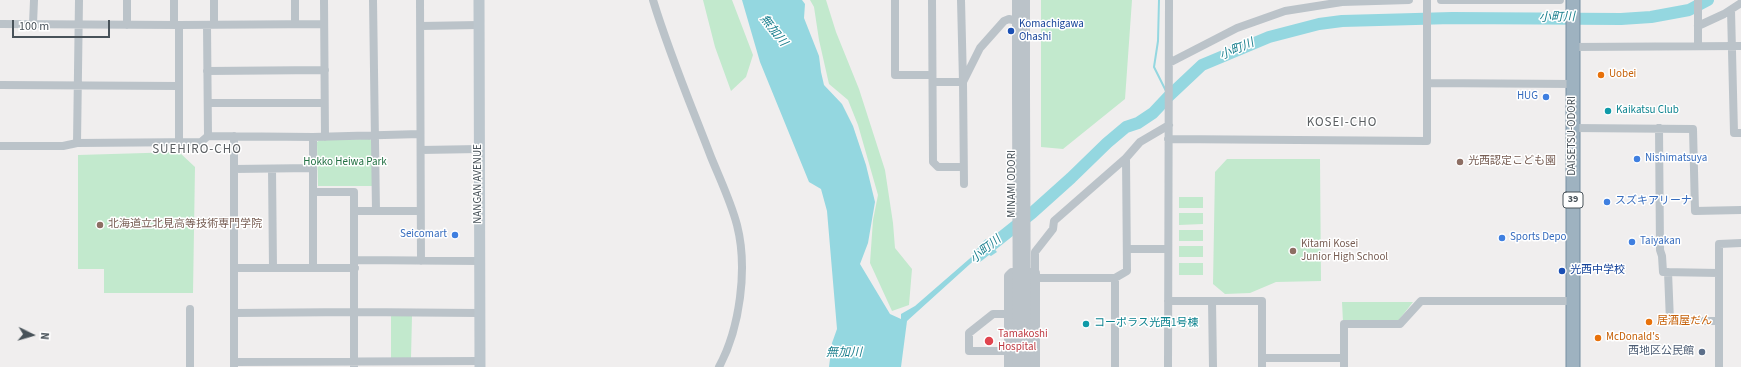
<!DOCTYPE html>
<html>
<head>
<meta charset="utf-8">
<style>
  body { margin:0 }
  #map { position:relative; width:1741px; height:367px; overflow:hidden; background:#f0eeee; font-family:"Source Sans 3",sans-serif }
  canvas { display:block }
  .north { position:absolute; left:12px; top:315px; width:40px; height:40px; -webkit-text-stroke:3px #fff; paint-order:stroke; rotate:95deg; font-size:11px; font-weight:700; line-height:16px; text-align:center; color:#485259 }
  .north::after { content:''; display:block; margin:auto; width:14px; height:18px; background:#485259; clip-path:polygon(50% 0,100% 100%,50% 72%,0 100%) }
  .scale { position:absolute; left:12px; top:20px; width:98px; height:18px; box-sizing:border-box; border:2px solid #485259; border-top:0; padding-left:5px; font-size:12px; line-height:14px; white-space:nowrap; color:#485259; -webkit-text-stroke:3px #fff; paint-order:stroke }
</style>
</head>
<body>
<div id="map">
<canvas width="1741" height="367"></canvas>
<div class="north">N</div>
<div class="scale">100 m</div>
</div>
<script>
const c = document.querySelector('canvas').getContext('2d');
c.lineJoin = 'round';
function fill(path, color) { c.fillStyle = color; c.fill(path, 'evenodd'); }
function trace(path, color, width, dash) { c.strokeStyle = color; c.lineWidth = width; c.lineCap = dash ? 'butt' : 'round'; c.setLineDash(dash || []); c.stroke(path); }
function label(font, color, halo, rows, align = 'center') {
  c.font = font + ' "Source Sans 3","Noto Sans JP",sans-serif'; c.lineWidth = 3; c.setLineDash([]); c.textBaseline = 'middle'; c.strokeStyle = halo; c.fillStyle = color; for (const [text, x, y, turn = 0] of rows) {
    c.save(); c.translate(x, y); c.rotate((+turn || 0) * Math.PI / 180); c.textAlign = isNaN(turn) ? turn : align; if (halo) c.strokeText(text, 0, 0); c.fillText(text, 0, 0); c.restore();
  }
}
const green = new Path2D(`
  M703 0H732L753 55 746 77 731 91 715 47Z
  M810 0H826L836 32 859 89 885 170 893 223 895 248 912 269 909 305 892 311 870 263 873 220 878 195 858 125 848 100 829 84 819 40 814 7Z
  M1041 0H1132L1125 99 1063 149 1041 147Z
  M370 139 372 142 373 186H318L317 142 320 140Z
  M179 152 195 167 193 293H104V269H78V155Z
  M1227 159H1320L1321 281 1276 282 1250 293 1225 294 1213 284 1215 172Z
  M1179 197H1203V208H1179Z
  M1179 213H1203V224L1179 225Z
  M1179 230H1203V241H1179Z
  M1179 246H1203V257H1179Z
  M1179 263H1203V275H1179Z
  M1342 302H1413L1398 321 1343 322Z
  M391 316H412L411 358H391Z`);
const water = new Path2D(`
  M742 0H802L805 4 804 18 819 56 821 72 824 85 842 104 853 126 866 165 875 202 868 243 860 264 890 314 901 319V314L915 306 976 253 979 245 986 239 997 252 991 256 986 253 980 255 907 321 901 367H829L832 343 837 329 827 211 821 189 809 182 760 62Z`);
const stream = new Path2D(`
  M1159 0 1158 41 1154 67 1166 91`);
const river = new Path2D(`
  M978 256 1032 213 1071 178 1107 143 1126 127 1138 123 1153 113 1169 96 1202 65 1269 37 1319 24 1342 21 1452 18 1621 19 1651 17 1689 10 1708 0`);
const minor = new Path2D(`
  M127 0V25
  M324 0 325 137
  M373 0 376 211
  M420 0 421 261
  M653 0C669 53 691 105 711 157 720 179 731 202 737 225 748 268 740 328 719 367
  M895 0V75H932
  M932 0 933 162 938 167H963
  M1441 0H1560
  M1731 10 1734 133H1741
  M0 24 179 25 324 24
  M33 24 34 0
  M214 24V0
  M295 24V0
  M174 25V0
  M207 25 208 136
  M421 26 479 25
  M1698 26 1724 14 1741 3
  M1698 46V0
  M1573 47 1741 46
  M1169 63 1237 28 1285 11 1342 2 1409 0
  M207 71 325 70
  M933 82H963L961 0
  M1427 83 1573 84
  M0 85 179 86
  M208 103H324
  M1573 128 1693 129 1695 211 1741 210
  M1659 128 1660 250 1662 256 1663 272 1719 273
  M234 136V366
  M1168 139 1427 141V0
  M179 142V25
  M77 143 79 0
  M0 146H63L77 143 201 142 208 136 313 137 420 134
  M421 150 479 149
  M234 169 313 168
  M272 169 273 268
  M964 184 963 82 980 48 1004 21 1009 19 1021 22
  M313 192H354V366
  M354 211H420
  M1127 249H1168
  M355 260 479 261
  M234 268H355
  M313 268V137
  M1668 272 1670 321H1719
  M1035 273V252L1053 229 1054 221 1126 158
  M1035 278H1115V367
  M1115 278 1127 271 1126 158 1140 142 1169 125
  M1168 301H1262V367
  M1212 301 1213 367
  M190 309V367
  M235 313 355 312 479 313
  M1009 314H993L969 333V351H1009
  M1262 358H1344
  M234 362 480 361
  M1168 367 1169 0
  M1344 367V324H1400L1421 301H1572
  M1719 367V244L1741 243`);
const tertiary = new Path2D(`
  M1017 0V95
  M1025 96V0
  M1009 367V276L1012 273H1035V367`);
const secondary = new Path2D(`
  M479 0 480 367`);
const trunk = new Path2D(`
  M1573 0V367`);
const tertiaryBridge = new Path2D(`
  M1017 95 1018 367
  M1025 96 1026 367`);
const markers = [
  [1011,31,4,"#1a4fb4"],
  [1601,75,4,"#e8710a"],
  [1546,97,4,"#3f7fe0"],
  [1608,111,4,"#0f9aa8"],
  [1637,159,4,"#3f7fe0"],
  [1460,162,4,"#8d6e63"],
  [1607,202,4,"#3f7fe0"],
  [100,225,4,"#8d6e63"],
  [455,235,4,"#3f7fe0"],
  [1502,238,4,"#3f7fe0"],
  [1632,242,4,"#3f7fe0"],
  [1293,251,4,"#8d6e63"],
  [1562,271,4,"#1a4fb4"],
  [1649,322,4,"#e8710a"],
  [1086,324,4,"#0f9aa8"],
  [1598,338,4,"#e8710a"],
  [989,341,5,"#e0444e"],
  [1702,352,4,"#5c6f8a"]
];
const shields = [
  [1573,200,20]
];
const shieldNames = [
  ["39",1573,200]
];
const transitNames = [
  ["Komachigawa",1019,25],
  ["Ohashi",1019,38],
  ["光西中学校",1570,271]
];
const foodNames = [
  ["Uobei",1609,75],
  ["居酒屋だん",1657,322],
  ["McDonald's",1606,338]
];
const shopNames = [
  ["HUG",1538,97,"right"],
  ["Nishimatsuya",1645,159],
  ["スズキアリーナ",1615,202],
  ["Seicomart",447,235,"right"],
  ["Sports Depo",1510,238],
  ["Taiyakan",1640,242]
];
const cultureNames = [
  ["Kaikatsu Club",1616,111],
  ["コーポラス光西1号棟",1094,324]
];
const streetNames = [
  ["DAISETSU-ODORI",1573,136,-90],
  ["NANGAN AVENUE",479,184,-90],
  ["MINAMI ODORI",1013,184,-90]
];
const educationNames = [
  ["光西認定こども園",1468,162],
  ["北海道立北見高等技術専門学院",108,225],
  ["Kitami Kosei",1301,245],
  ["Junior High School",1301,258]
];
const parkNames = [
  ["Hokko Heiwa Park",345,163]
];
const healthNames = [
  ["Tamakoshi",998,335],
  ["Hospital",998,348]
];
const serviceNames = [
  ["西地区公民館",1694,352]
];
const waterNames = [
  ["小町川",1557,18,-1],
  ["無加川",773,31,52],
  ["小町川",1237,50,-23],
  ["小町川",986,250,-40],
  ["無加川",844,353]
];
const quarterNames = [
  ["KOSEI-CHO",1342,123],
  ["SUEHIRO-CHO",197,150]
];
fill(green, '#c2e9cd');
fill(water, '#94d7e0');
trace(stream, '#94d7e0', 2);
trace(river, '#94d7e0', 12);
trace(trunk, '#778fa2', 15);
trace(minor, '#bbc3c9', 8);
trace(tertiary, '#bbc3c9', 10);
trace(secondary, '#bcc6cd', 11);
trace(trunk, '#9eb2c0', 13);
trace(tertiaryBridge, '#bbc3c9', 10);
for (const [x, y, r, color] of markers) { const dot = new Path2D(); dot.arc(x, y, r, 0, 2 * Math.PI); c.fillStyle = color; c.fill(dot); trace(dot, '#fff', 1.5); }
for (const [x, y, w] of shields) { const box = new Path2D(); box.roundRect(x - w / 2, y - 8, w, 16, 3); c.fillStyle = '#fff'; c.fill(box); trace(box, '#485259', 1); }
label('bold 10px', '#485259', null, shieldNames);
label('11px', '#164399', '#fff', transitNames, 'left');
label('11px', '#c56008', '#fff', foodNames, 'left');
label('11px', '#366cbe', '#fff', shopNames, 'left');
label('11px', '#0d838f', '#fff', cultureNames, 'left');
label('11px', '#485259', '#fff', streetNames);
label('11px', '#785e54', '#fff', educationNames, 'left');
label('11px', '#237143', '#fff', parkNames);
label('11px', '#be3a42', '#fff', healthNames, 'left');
label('11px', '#4e5e75', '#fff', serviceNames, 'right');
label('italic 12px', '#1d818f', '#fff', waterNames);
c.letterSpacing = '1px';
label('13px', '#5b5f62', '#fff', quarterNames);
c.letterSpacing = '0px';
</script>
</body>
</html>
